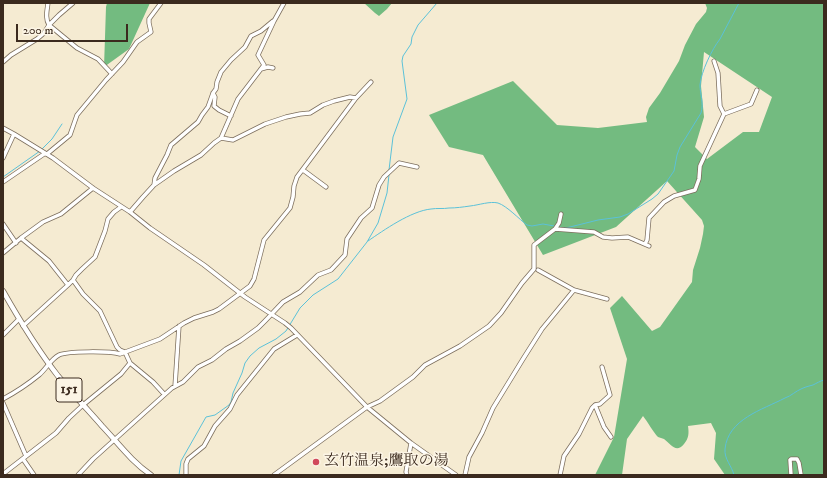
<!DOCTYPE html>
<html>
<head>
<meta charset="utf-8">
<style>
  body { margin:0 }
  #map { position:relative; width:827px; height:478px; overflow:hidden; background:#f5ebd2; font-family:"IM FELL DW Pica",serif }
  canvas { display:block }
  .frame { position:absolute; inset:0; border:4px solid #3b2a1e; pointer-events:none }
  .scale { position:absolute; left:16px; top:24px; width:112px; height:18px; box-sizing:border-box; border:2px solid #3b2a1e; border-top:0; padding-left:5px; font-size:12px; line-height:14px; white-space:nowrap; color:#3b2a1e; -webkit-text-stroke:3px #fcf5e5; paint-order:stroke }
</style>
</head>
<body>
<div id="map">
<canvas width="827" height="478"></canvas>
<div class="frame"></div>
<div class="scale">200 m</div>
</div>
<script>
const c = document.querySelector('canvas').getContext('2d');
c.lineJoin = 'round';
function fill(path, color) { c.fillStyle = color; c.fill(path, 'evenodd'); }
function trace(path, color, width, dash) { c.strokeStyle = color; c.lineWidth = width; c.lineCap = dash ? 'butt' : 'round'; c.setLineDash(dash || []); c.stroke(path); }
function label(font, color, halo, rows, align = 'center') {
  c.font = font + ' "IM FELL DW Pica","Noto Serif JP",serif'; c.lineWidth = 3; c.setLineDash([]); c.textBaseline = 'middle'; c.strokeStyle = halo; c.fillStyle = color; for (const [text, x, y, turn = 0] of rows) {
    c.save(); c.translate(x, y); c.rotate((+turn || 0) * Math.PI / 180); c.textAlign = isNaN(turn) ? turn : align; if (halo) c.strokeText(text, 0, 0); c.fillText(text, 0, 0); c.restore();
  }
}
const forest = new Path2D(`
  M107 3H150L129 49 104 67 106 7Z
  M364 3H392L387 9 379 16 375 13Z
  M705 3H824V475H725L714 459 716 433 711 423 688 426C689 433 689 438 684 444 676 454 671 444 664 439 662 438 660 438 658 437 654 433 647 421 643 416L627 439 622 475H595L614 437 627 359 610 308 622 296 652 331 660 327 692 282 693 270 700 248 703 234 704 226 702 220 667 181 616 227 543 255 483 155 449 147 429 115 513 81 557 125 598 128 647 122 646 117 649 108 660 93 679 61 685 45 696 24 706 12 707 8ZM704 52 772 97 759 132H743L707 159 695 147 704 117 701 86Z`);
const stream = new Path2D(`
  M42 149 52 139 62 124
  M389 170 393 137 407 99 402 61 403 56 411 44 412 37 418 25 437 3
  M3 177 40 151
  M558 227 566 228 598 220 620 217 628 214 652 199 658 194 674 171 677 155 680 147 701 113C704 103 700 94 700 85 701 72 712 49 720 39L739 3
  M368 241C384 230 411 211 431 209 437 208 443 209 449 208 456 208 463 207 470 206 479 205 490 201 498 203 507 206 519 219 527 225L532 226 543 224 554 226
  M179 475 181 461 206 417 215 415 229 405 231 402 233 393 242 373 245 363 250 356 259 348 276 339 286 331 300 308 313 295 338 279 367 242 378 223 387 193 389 175
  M734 475C732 466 724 459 725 449 728 419 762 410 785 398 791 396 796 391 801 389 805 387 809 386 813 385 817 383 820 381 824 380`);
const minor = new Path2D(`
  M48 3C47 11 45 18 49 25L77 48 98 59 112 74
  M3 62 11 55 37 39 44 33 49 25 59 15 73 3
  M261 69 268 67 273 68
  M213 93 215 97 214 106 219 110 231 116
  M724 114 751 104 757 90
  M3 128 14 134 53 158 93 188 130 212 150 228 204 265 245 297 285 323 291 328 367 407 411 443 456 475
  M221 138 233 140 265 124 286 117 300 114 310 113 323 105 334 101 350 97 356 98
  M3 158 14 134
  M303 170 326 187
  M3 182 44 154H47L70 135 77 115 106 80 123 62 137 42 151 32 149 23V19L161 3
  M154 185 155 178 167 155 171 145 198 122 202 115 208 107 213 93 216 89 217 82 221 72 231 60 245 47 251 36 261 31 273 21
  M130 212 143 197 154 185 174 171 201 155 214 143 221 138 238 99 264 65 258 55 274 21 284 3
  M3 224 16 243
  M555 229 594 232 603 237 612 238 628 237 649 246
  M21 238 49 261 68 285
  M645 244 647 240 649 218 664 202 674 196 695 190 699 179 700 166 724 114 720 106 718 73 714 61
  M3 253 21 238 43 222 61 214 93 188
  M538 270 574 290 607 299
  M23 326 68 285 73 280 76 275 82 269 95 257 105 231 108 219 114 212 121 207
  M3 335 19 319
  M130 363 153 382 164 394
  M602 367 610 395 600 404 595 405 604 427 611 437
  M175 386 179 326
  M3 399C16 392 28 384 39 375 46 369 51 359 59 355 68 351 110 351 120 354L160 339 184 323 194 318 213 312 219 309 250 286 254 279 264 240 290 208 293 197 294 186 297 177 356 98 371 82
  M3 403 26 456
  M23 459 34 475
  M3 474 56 433 69 418 83 405 121 374 130 363 125 352 120 350 117 347 100 311 83 294 73 280
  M78 475 93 459 172 388 183 382 198 367 212 360 226 349 240 341 258 328 265 321 283 302 300 292 318 275 331 270 345 255 347 239 361 218 372 208 379 185 384 177 399 163 417 167
  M186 475V464L188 459 204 446 215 426 230 409 237 395 274 349 297 335
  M274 475 367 407 380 401 413 377 425 365 460 346 489 326 501 313 522 283 534 269V245L555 229 559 223 561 214
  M407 475 406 472 411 443
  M465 475 469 457 482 433 493 408 523 359 542 329 574 290
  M560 475 564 456 579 434 592 408 595 405
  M791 475 790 460 791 459H797L799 463 801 475`);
const major = new Path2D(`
  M3 291C20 321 37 349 58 376 72 393 87 409 102 426 119 444 131 461 151 475`);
const markers = [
  [316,462,4,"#d1495b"]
];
const shields = [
  [69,390,26]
];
const shieldNames = [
  ["151",69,390]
];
const poiNames = [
  ["玄竹温泉;鷹取の湯",324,462]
];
fill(forest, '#73bb80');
trace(stream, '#5bc1d8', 1);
trace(minor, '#7c6e5d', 5);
trace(major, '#7c6e5d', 6);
trace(minor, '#fff', 3.5);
trace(major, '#fff', 4.5);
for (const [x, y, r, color] of markers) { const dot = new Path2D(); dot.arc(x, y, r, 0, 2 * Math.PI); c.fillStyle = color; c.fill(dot); trace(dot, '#fcf5e5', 1.5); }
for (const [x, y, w] of shields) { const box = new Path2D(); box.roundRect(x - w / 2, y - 12, w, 24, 3); c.fillStyle = '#fcf5e5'; c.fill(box); trace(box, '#3b2a1e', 1); }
label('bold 14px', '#3b2a1e', null, shieldNames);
label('15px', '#3b2a1e', '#fcf5e5', poiNames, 'left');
</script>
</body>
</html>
